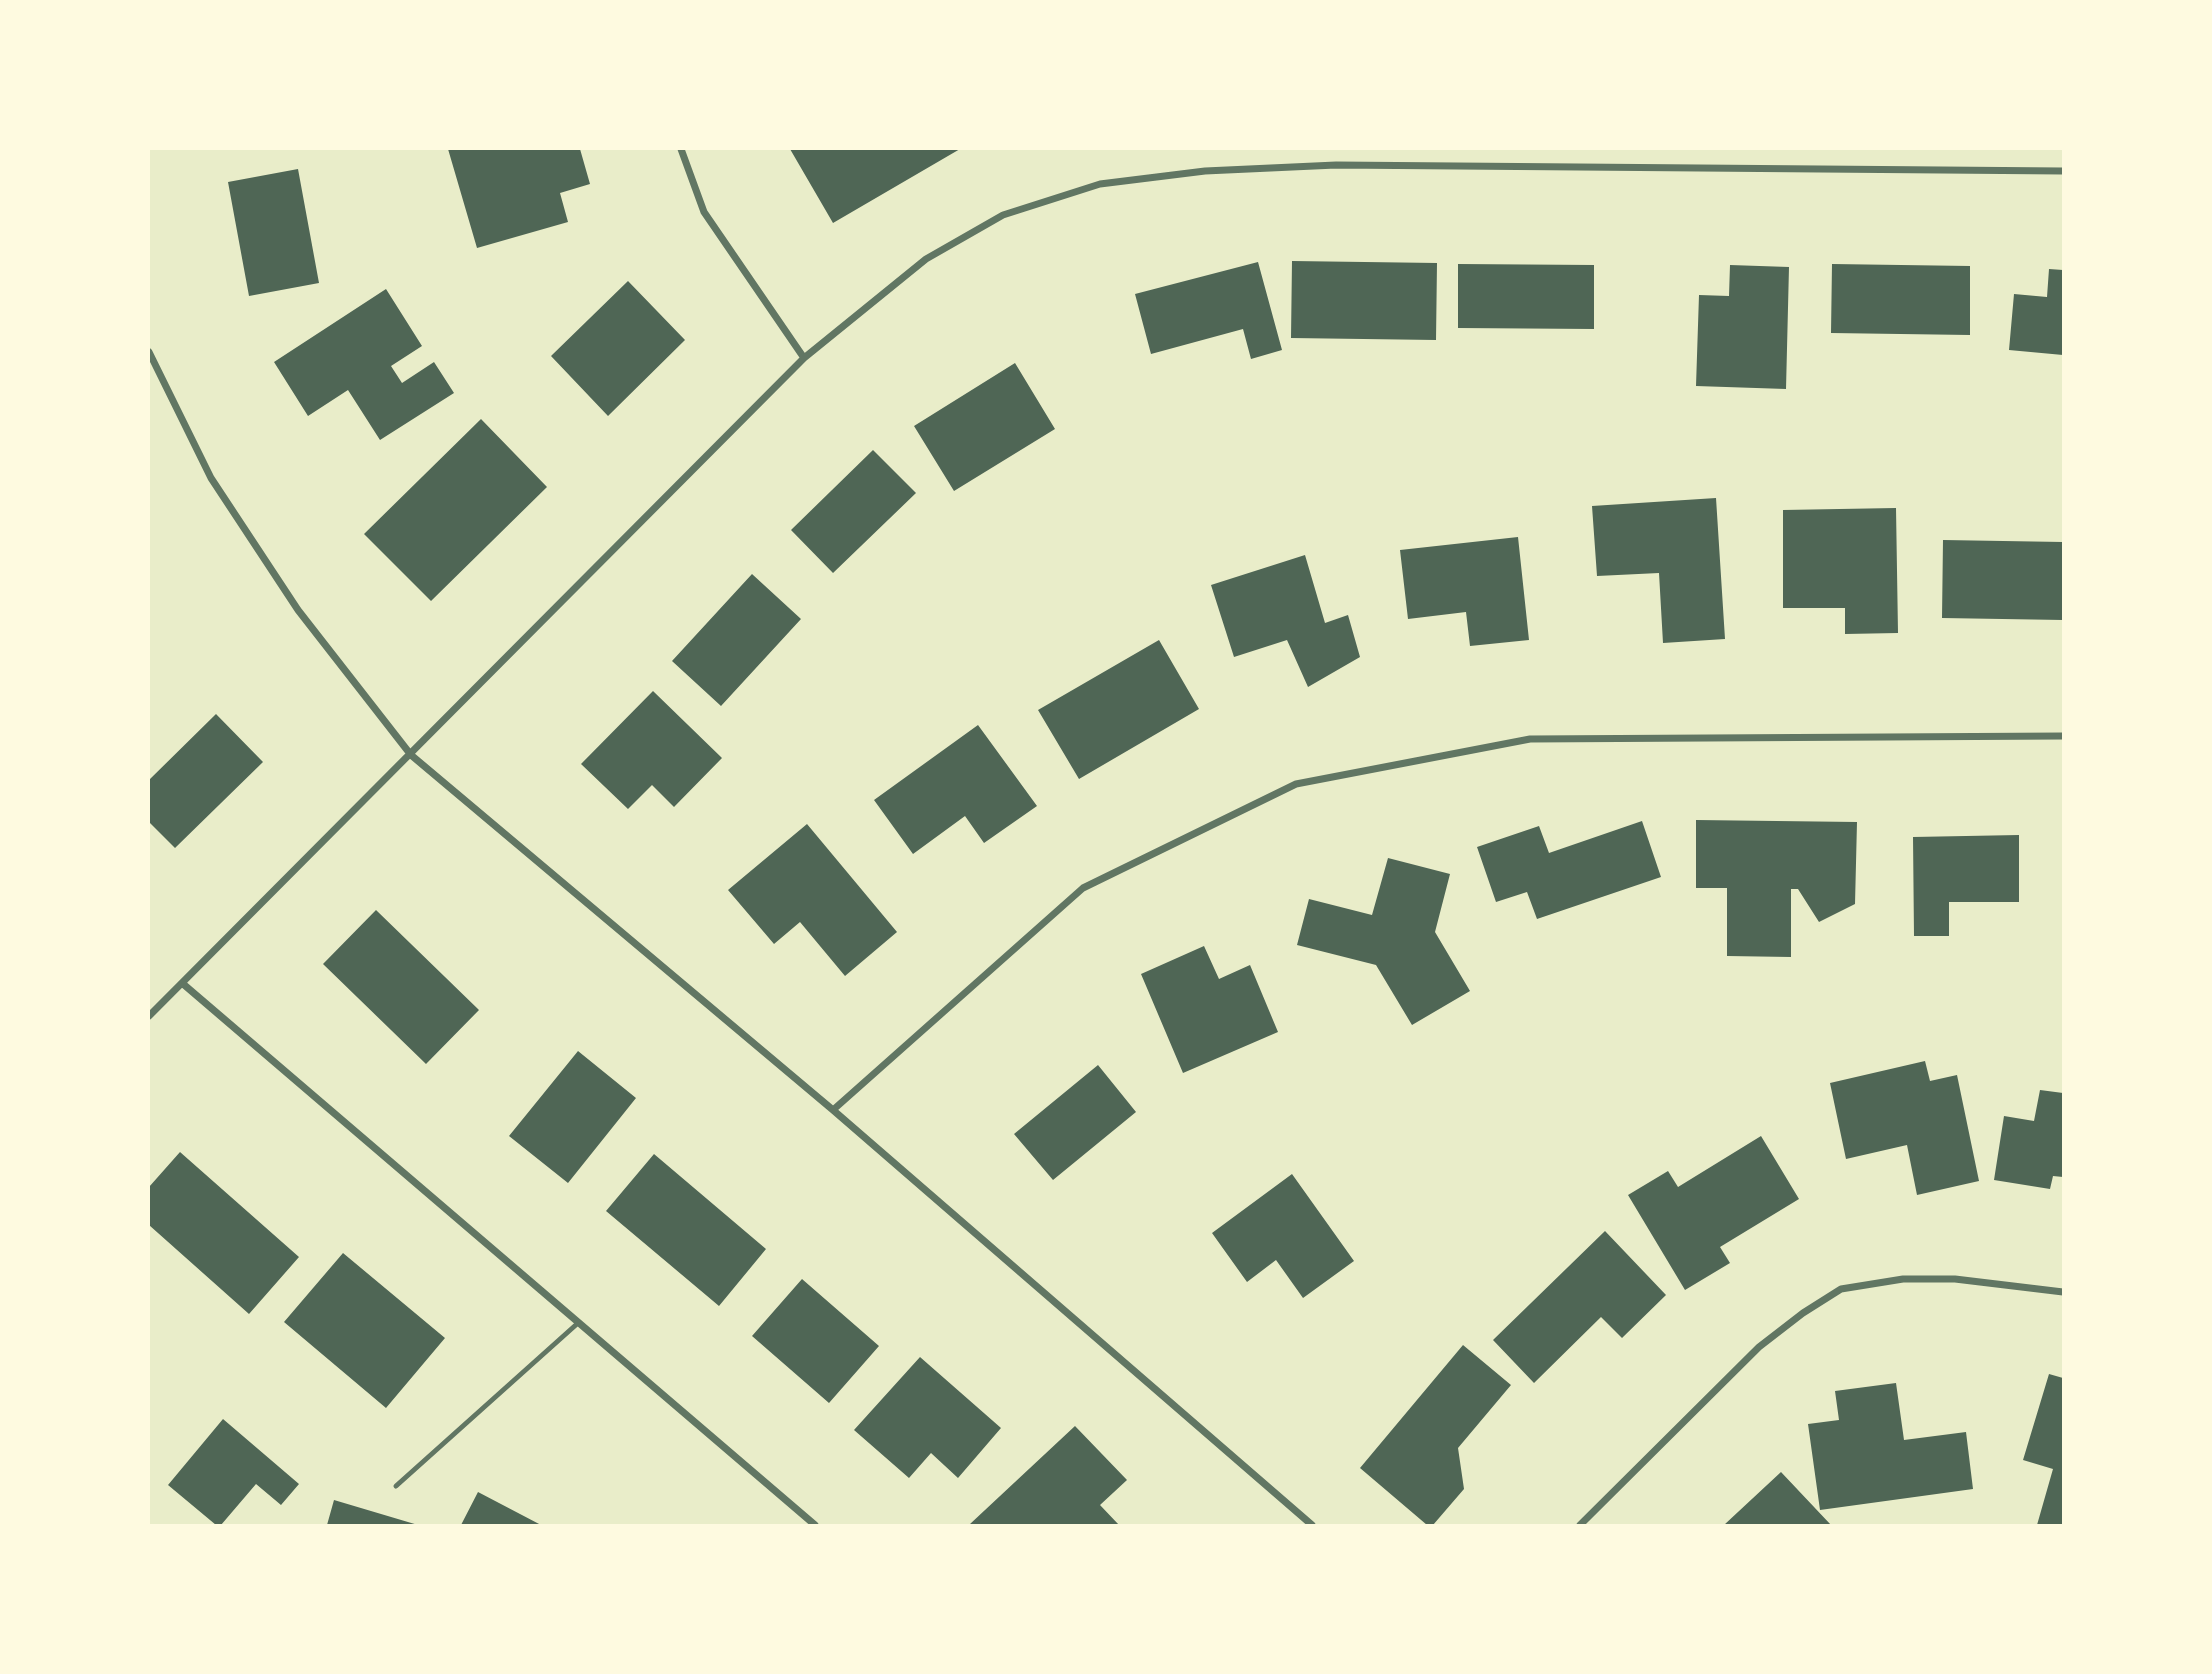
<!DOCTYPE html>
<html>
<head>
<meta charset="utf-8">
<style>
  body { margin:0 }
  #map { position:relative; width:2212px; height:1674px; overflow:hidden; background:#e9edc9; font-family:Barlow,sans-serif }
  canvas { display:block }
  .frame { position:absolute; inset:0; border:150px solid #fefae0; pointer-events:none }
</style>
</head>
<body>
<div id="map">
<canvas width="2212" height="1674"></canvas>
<div class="frame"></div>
</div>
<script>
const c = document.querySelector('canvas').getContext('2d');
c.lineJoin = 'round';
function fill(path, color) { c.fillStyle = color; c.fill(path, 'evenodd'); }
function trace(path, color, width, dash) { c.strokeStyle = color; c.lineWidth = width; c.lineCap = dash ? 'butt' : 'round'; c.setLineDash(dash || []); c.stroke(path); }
const building = new Path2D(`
  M448 149H580L590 184 560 193 568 222 477 248Z
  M790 149H960L833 223Z
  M298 169 319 283 249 296 228 182Z
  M1292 261 1437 263 1436 340 1291 338Z
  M1258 262 1282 350 1251 359 1243 329 1151 354 1135 294Z
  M1458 264 1594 265V329L1458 328Z
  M1832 264 1970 266V335L1831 333Z
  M1730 265 1789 267 1786 389 1696 386 1699 295 1729 296Z
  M2049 269 2063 270V355L2009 350 2014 294 2047 297Z
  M628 281 685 340 608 416 551 356Z
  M386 289 422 346 391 366 402 383 434 362 454 393 380 440 348 390 308 416 274 362Z
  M1015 363 1055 429 954 491 914 426Z
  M481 419 547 487 431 601 364 534Z
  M873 450 916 493 833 573 791 530Z
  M1716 498 1725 639 1663 643 1659 573 1597 576 1592 506Z
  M1896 508 1898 633 1845 634V608H1783V510Z
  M1518 537 1529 640 1470 646 1466 612 1408 619 1400 550Z
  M1943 540 2063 542V620L1942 618Z
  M1305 555 1325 623 1348 615 1360 657 1308 687 1287 640 1234 657 1211 585Z
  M752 574 801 619 721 706 672 661Z
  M1159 640 1199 709 1079 779 1038 710Z
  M653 691 722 758 674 807 652 785 628 809 581 764Z
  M216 714 263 762 175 848 149 822V780Z
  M978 725 1037 806 984 843 965 816 913 854 874 800Z
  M1696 820 1857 822 1855 904 1819 922 1798 889H1791V957L1727 956V888H1696Z
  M1642 821 1661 877 1537 919 1527 892 1496 902 1477 847 1539 826 1549 853Z
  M807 824 897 932 845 976 800 922 774 944 728 890Z
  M2019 835V902H1949V936H1914L1913 837Z
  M1388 858 1450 874 1435 932 1470 991 1412 1025 1376 965 1297 945 1309 899 1372 915Z
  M376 910 479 1010 426 1064 323 964Z
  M1204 946 1219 979 1250 965 1278 1032 1183 1073 1141 974Z
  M578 1051 636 1098 568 1183 509 1136Z
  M1925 1061 1930 1081 1957 1075 1979 1181 1917 1195 1907 1145 1846 1159 1830 1083Z
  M1098 1065 1136 1112 1053 1180 1014 1134Z
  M2040 1090 2063 1093V1177L2053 1176 2050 1189 1994 1180 2004 1116 2034 1121Z
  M1761 1136 1799 1199 1720 1247 1730 1263 1685 1290 1628 1195 1668 1171 1678 1187Z
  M180 1152 299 1257 249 1314 149 1225V1187Z
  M654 1154 766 1249 719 1306 606 1211Z
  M1292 1174 1354 1261 1303 1298 1276 1260 1247 1282 1212 1233Z
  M1605 1231 1666 1295 1622 1338 1601 1317 1534 1383 1493 1340Z
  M343 1253 445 1338 386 1408 284 1322Z
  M802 1279 879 1346 829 1403 752 1336Z
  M1463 1345 1511 1385 1458 1448 1464 1489 1433 1525H1427L1360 1468Z
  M920 1357 1001 1428 958 1478 931 1453 909 1478 854 1430Z
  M2049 1374 2063 1378V1525H2037L2053 1469 2023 1460Z
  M1896 1383 1904 1440 1966 1432 1973 1489 1820 1510 1808 1424 1839 1420 1835 1391Z
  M223 1419 299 1484 281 1505 256 1484 221 1525H216L168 1485Z
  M1075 1426 1127 1480 1100 1505 1119 1525H971L970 1524Z
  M1781 1472 1831 1525H1724Z
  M478 1492 541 1525H461Z
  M334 1500 418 1525H327Z`);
const service = new Path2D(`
  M396 1486 578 1323`);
const minor = new Path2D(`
  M681 149 704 212 804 358
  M149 352 211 478 298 610 411 755 833 1110 1312 1525
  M182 983 815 1525
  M149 1016 804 358 926 259 1003 215 1100 184 1205 171 1336 165 2063 171
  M833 1110 1083 888 1296 784 1530 739 2063 736
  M1580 1525 1759 1347 1803 1313 1841 1289 1903 1279H1955L2063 1292`);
fill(building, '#4f6655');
trace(service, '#617663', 5);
trace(minor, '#617663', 7);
</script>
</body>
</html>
